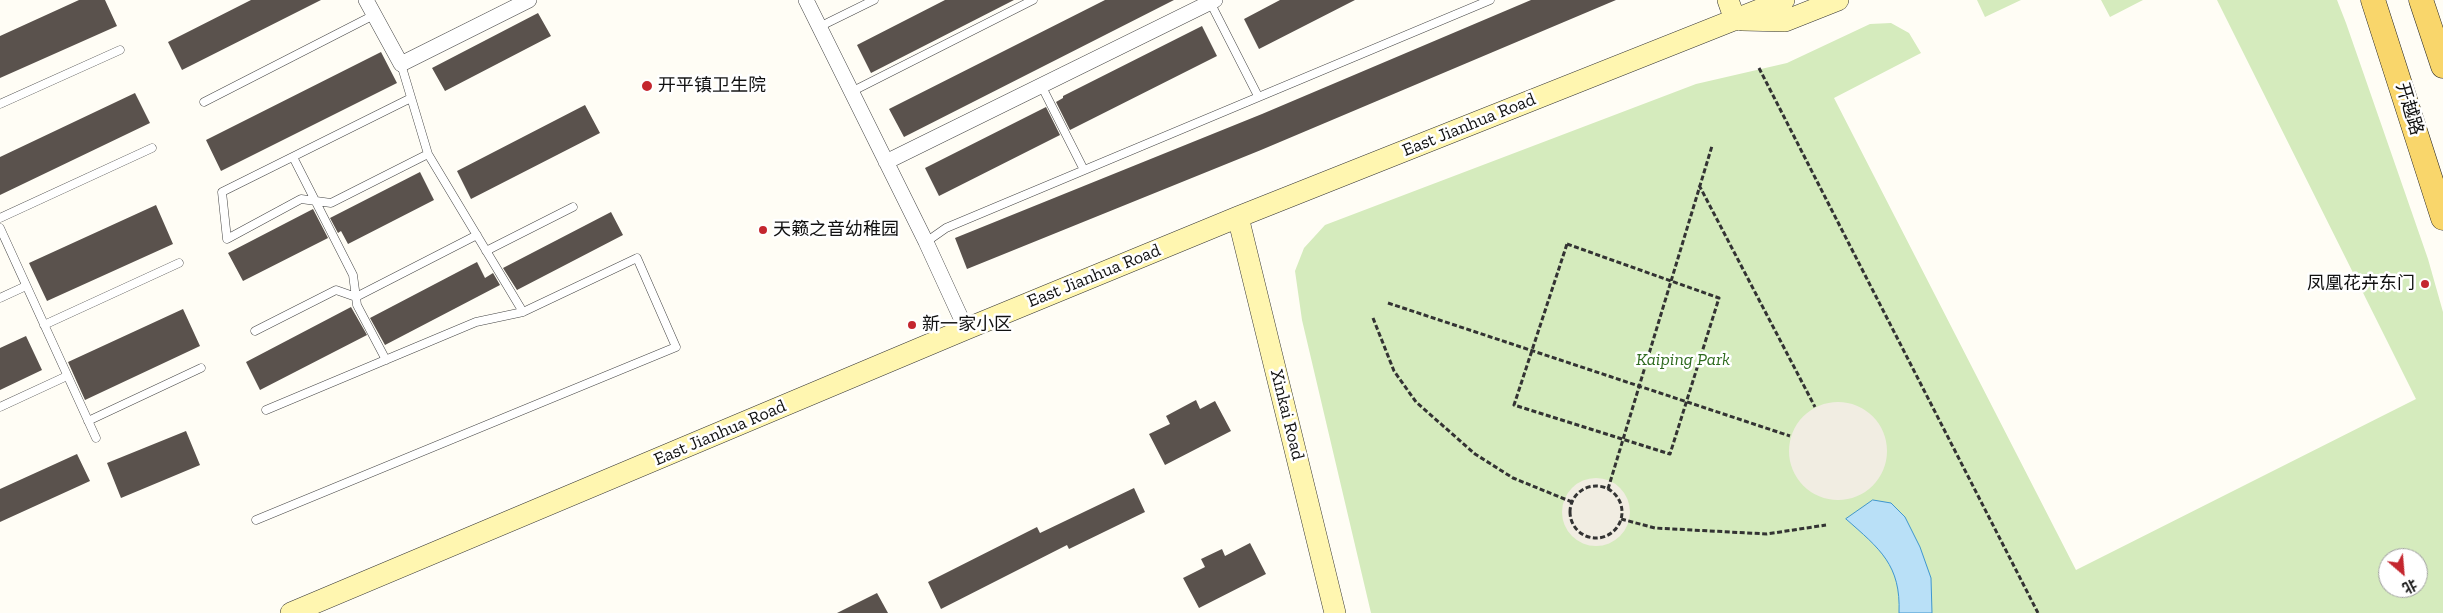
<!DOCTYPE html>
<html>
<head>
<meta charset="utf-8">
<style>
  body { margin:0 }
  #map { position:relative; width:2443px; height:613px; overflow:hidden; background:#fffdf5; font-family:"Zilla Slab","Noto Sans SC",serif }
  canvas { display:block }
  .north { position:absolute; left:2378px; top:548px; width:50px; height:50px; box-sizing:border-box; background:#fff; border:1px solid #a0a0a0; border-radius:50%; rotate:153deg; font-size:14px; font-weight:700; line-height:20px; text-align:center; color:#111 }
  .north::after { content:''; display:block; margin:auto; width:18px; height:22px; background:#c4262e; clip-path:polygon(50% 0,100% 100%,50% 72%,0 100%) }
</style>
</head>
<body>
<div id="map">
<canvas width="2443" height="613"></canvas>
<div class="north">北</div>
</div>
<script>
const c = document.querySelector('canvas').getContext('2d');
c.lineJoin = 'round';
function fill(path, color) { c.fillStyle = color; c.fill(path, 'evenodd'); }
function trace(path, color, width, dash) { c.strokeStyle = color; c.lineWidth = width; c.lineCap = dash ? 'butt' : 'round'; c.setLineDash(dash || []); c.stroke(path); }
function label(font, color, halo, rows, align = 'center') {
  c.font = font + ' "Zilla Slab","Noto Sans SC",serif'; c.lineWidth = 5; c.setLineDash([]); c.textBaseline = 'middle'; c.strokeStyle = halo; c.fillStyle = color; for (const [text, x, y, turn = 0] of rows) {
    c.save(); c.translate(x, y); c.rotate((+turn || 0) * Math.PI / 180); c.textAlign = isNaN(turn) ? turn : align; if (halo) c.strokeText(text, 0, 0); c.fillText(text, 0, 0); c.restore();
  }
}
const green = new Path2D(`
  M1977 0H2021L1985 17Z
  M2101 0H2143L2110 17Z
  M2217 0H2337L2346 23 2428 259 2443 312V613H1371L1302 320 1295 271 1304 248 1325 225 1696 84 1787 63 1870 24 1891 23 1909 33 1921 53 1834 98 2076 570 2416 399ZM2388 558H2418V588H2388Z`);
const plaza = new Path2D(`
  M1789 451a49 49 0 1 1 98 0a49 49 0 1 1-98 0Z
  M1562 512a34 34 0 1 1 68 0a34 34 0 1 1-68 0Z`);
const water = new Path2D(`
  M1873 500 1891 503 1905 517 1920 547 1931 578 1932 613H1899C1901 565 1880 549 1846 519Z`);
const building = new Path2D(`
  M79 0H105L117 26 0 78V36Z
  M251 0H321L182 70 168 42Z
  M945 0H1014L871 73 857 45Z
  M1105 0H1174L904 137 889 109Z
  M1280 0H1355L1259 49 1244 19Z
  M1531 0H1616L1261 150 967 269 955 238 1262 114Z
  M538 13 551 36 445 91 432 68Z
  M1202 26 1217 56 1070 130 1056 102 1063 98V96Z
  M381 52 397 83 221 171 206 140Z
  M135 93 150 123 0 195V157Z
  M585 105 600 133 471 199 457 171Z
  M1046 107 1060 135 939 196 925 168Z
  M420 172 434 200 348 244 341 231 338 233 330 218Z
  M156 205 173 244 47 301 29 263Z
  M313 209 328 238 243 281 228 253Z
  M611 212 623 235 517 290 503 268Z
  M477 262 485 278 493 273 500 285 385 345 370 318Z
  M351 307 367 335 260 390 246 362Z
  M183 309 200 346 85 400 68 362Z
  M26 336 42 370 0 390V348Z
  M1196 400 1200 409 1215 401 1231 431 1165 465 1149 434 1170 424 1166 416Z
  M186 431 200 465 121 498 107 463Z
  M77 454 90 481 0 522V489Z
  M1134 488 1145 512 1069 549 1067 545 941 609 928 582 1037 527 1040 533Z
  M1250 543 1266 574 1199 608 1183 578 1205 567 1201 559 1222 549 1225 556Z
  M877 593 888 613H837Z`);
const path = new Path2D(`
  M1759 68 2038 613
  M1699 185 1815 407
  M1567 244 1719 298 1670 454 1514 405Z
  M1388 303 1790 436
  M1373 318 1394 371 1416 402 1475 454 1513 478 1572 502
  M1570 512a26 26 0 1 1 52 0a26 26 0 1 1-52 0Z
  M1608 489 1712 146
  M1621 519 1655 528 1767 534 1826 525`);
const lane = new Path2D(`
  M1210 2 1258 96
  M819 27 874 0
  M401 64 428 154 523 312
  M1041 85 1084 170
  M851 92 1033 0
  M411 98 222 192 227 239 301 199 331 203 428 154
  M204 102 374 15
  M0 104 120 50
  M293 157 353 275 357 305 386 360
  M0 218 152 148
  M0 228 96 438
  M926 242 946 228 1490 0
  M486 251 573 207
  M0 298 26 286
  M44 325 179 263
  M255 331 336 290 356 297 477 235
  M0 407 67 376
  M88 421 201 368
  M256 520 676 347 637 258 523 312 476 322 266 410`);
const street = new Path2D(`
  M366 0 401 64 529 0
  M806 0 926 242 966 329
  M886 162 1215 0`);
const secondary = new Path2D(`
  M1728 0 1735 20
  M1742 20 1785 21 1838 0
  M1238 217 1335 613
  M291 613 966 329 1238 217 1784 0`);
const primary = new Path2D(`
  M2373 0 2443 218
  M2421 0 2443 66`);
const markers = [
  [647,86,6,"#c4262e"],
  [763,230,5,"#c4262e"],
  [2425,284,5,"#c4262e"],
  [912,325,5,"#c4262e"]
];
const poiNames = [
  ["开平镇卫生院",658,86],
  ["天籁之音幼稚园",773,230],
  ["凤凰花卉东门",2415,284,"right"],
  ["新一家小区",922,325]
];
const streetNames = [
  ["开越路",2409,109,73],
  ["East Jianhua Road",1469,125,-22],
  ["East Jianhua Road",1094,276,-22],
  ["Xinkai Road",1287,415,76],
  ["East Jianhua Road",720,433,-23]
];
const parkNames = [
  ["Kaiping Park",1683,360]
];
fill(green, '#d5ebbd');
fill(plaza, '#f1ede2');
fill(water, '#b9e0f7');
trace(water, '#3f96cf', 1);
fill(building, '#5a524d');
trace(lane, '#444', 9);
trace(street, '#444', 16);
trace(secondary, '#333', 22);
trace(primary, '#222', 25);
trace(path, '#333', 3, [5, 2.5]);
trace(lane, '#fff', 8);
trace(street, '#fff', 15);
trace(secondary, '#fff6b0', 21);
trace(primary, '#f9d66b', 24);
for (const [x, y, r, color] of markers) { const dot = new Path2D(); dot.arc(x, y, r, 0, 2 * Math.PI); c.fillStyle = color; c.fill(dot); trace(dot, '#fff', 2); }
label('18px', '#111', '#fff', poiNames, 'left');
label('18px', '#111', '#fff', streetNames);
label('italic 18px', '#2f6b1f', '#fff', parkNames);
</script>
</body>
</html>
